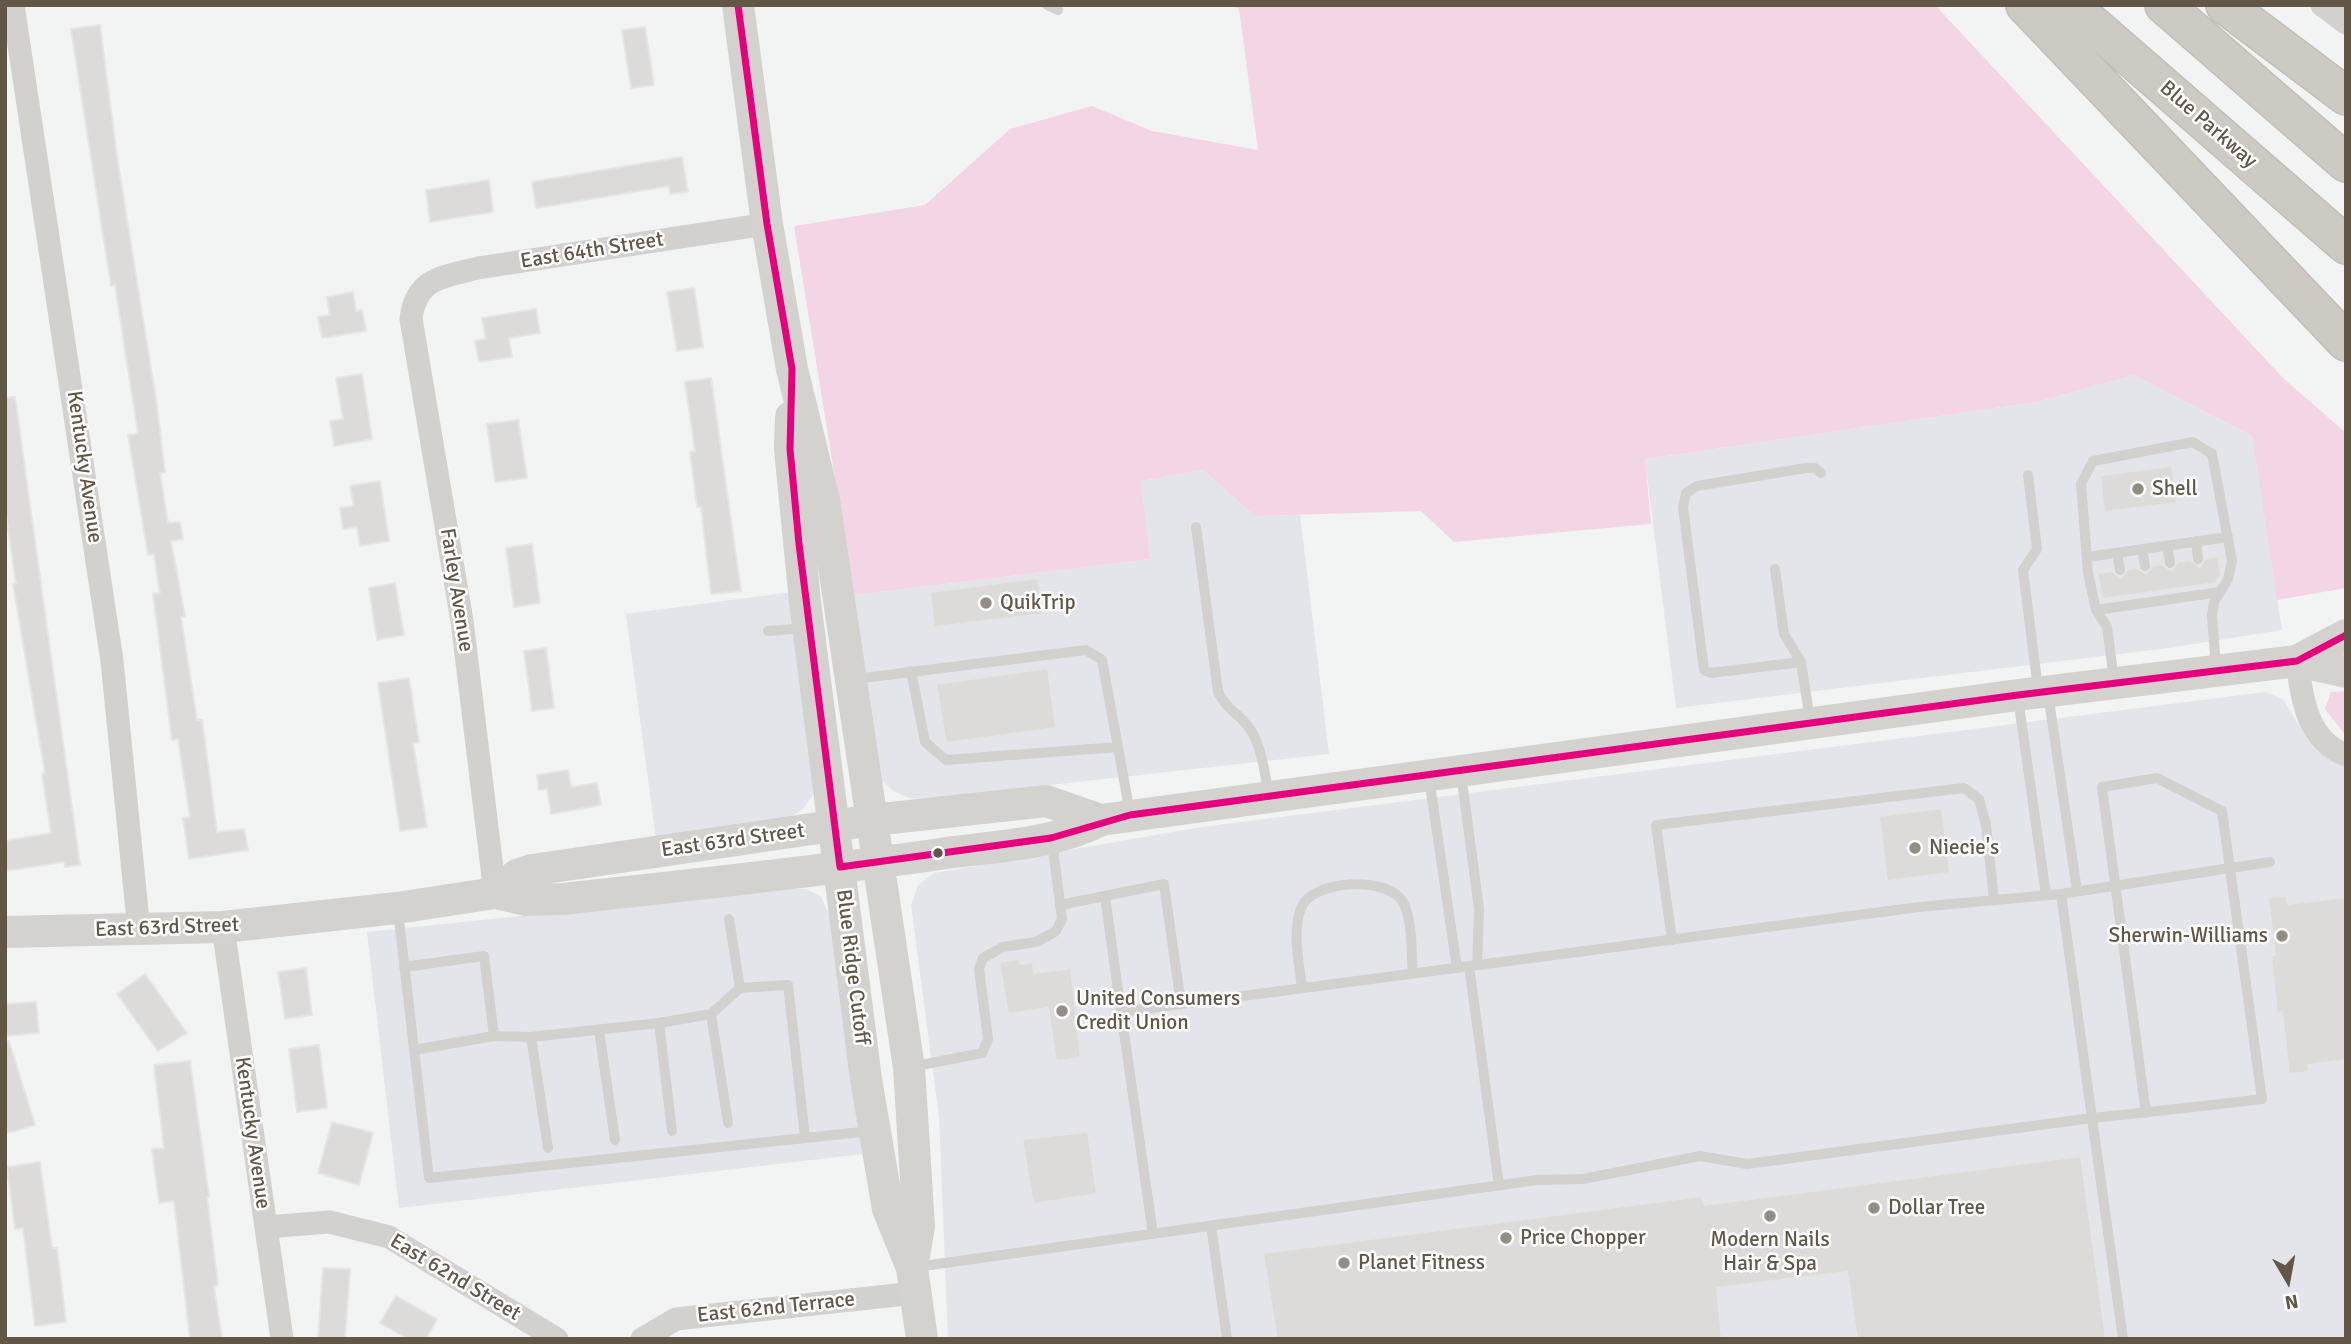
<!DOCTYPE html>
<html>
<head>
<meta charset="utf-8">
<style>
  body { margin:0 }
  #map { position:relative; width:2351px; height:1344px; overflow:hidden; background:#f2f3f3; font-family:Signika,sans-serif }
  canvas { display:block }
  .frame { position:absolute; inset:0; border:7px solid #625647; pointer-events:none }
  .north { position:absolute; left:2253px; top:1246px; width:70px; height:70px; -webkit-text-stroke:5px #fff; paint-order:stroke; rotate:170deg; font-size:19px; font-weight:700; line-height:28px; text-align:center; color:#625647 }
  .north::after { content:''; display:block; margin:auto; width:24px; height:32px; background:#625647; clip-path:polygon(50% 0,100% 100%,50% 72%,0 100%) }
</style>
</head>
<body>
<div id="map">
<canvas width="2351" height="1344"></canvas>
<div class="frame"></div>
<div class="north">N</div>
</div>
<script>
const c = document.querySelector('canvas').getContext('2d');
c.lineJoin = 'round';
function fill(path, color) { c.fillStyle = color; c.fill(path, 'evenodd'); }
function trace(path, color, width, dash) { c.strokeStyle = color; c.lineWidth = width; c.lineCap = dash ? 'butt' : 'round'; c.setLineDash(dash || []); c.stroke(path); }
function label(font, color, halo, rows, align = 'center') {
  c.font = font + ' Signika,sans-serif'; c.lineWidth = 5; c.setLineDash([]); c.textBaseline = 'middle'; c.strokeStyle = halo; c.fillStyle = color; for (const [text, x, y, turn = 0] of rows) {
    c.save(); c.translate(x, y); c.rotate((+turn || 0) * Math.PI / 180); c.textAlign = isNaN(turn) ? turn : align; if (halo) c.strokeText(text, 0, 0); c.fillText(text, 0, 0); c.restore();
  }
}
const commercial = new Path2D(`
  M2134 375 2252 436 2282 630 2169 648 1676 708 1645 459 2036 402Z
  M1203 470 1255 516 1300 515 1329 754 924 799 909 798 893 791 879 778 854 595 1150 559 1141 481Z
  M792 592 814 774 813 795 804 808 791 817 656 839 626 614Z
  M2265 692 2283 699 2311 745 2346 767V1339H948L939 1117 911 905 918 885 934 873 1202 827Z
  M778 889H806L821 896 830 917 863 1154 399 1208 367 932Z`);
const green = new Path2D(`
  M1233 5H1935L2283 378 2346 433V588L2277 600 2252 436 2134 375 2036 402 1645 459 1651 524 1454 542 1421 511 1255 516 1203 470 1141 481 1150 559 854 595 794 226 925 205 1010 129 1092 106 1152 131 1258 150 1239 9Z
  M2346 691V736L2325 709 2331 692Z`);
const building = new Path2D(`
  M100 25 117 157 157 406 165 472 160 473 168 523 180 522 183 539 171 541 185 616 181 617 197 720H202L217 832 244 829 248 850 189 859 183 818 190 817 178 739 172 740 153 594 160 593 154 554 148 555 128 435 138 434 115 285 111 286 71 29Z
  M645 27 654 85 631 88 622 30Z
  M682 157 688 192 670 194 669 186 536 208 532 182Z
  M489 180 493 212 430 222 426 190Z
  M694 288 703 347 677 351 667 292Z
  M353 292 356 311 362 310 366 331 322 338 318 317 330 315 327 297Z
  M536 309 540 333 509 338 512 357 479 362 475 341 486 339 482 318Z
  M362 374 372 439 334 446 330 421 343 419 336 378Z
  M711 378 741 591 711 594 701 507H697L690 452 695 451 685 382Z
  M15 397 80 865 65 867 64 862 5 871V841L51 833 42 774 45 773 13 584H16L5 506V398Z
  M518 420 527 478 495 482 487 424Z
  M2172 466 2177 503 2104 512 2100 475Z
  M380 481 389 541 360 546 357 527 343 529 340 508 354 506 350 486Z
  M532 544 540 603 514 607 506 548Z
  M2218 556 2221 575 2216 583 2102 599 2097 573 2112 571 2121 578 2128 569 2137 568 2146 574 2153 565 2162 564 2171 571 2178 562 2190 560 2200 567 2206 558Z
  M1038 578 1043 614 934 627 930 592Z
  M395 583 404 635 377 640 369 588Z
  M546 648 554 708 532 711 524 651Z
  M1048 668 1056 728 946 743 936 684Z
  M409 678 419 742 413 743 427 827 400 831 378 683Z
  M568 770 571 787 597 783 601 805 551 814 547 789 539 790 537 775Z
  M1942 808 1950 873 1887 881 1879 816Z
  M2287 896 2288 904 2346 897V1060L2308 1065 2309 1072 2289 1074 2282 1012 2277 1013 2271 956 2275 955 2268 897Z
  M1019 959 1020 964 1033 962 1034 973 1071 968 1081 1058 1056 1061 1048 1008 1008 1014 999 962Z
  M306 968 312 1015 285 1019 278 972Z
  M145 974 187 1033 158 1051 117 994Z
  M36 1002 39 1033 5 1036V1004Z
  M5 1041H9L35 1125 5 1134Z
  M319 1045 327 1108 297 1112 289 1049Z
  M190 1061 209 1197H207L218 1285 214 1286 222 1339H190L174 1201 159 1203 152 1149 164 1148 154 1065Z
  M332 1122 373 1133 359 1185 318 1173Z
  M1088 1132 1097 1194 1033 1204 1022 1139Z
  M2081 1156 2106 1339H1857L1847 1272 1717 1288 1722 1339H1277L1263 1253 1702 1196 1704 1205Z
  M40 1162 52 1248H57L66 1322 35 1326 23 1228 15 1229 7 1167Z
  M323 1268 350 1269 345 1339H318Z
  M396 1296 437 1319 426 1339H408L380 1323Z`);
const service = new Path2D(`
  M1047 5 1058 10
  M2028 475 2037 549 2023 570 2038 689
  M1196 527 1218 692C1229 712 1236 711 1247 725 1262 743 1264 772 1269 794
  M2196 541 2198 559
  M2167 546 2170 563
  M2142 549 2145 566
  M2117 553 2120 570
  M2087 557 2228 537
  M1775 569 1784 634 1801 662 1810 720
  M2096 610 2220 592
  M768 631 806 628
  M1801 662 1711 673 1704 670 1683 507 1686 493 1697 486 1806 468H1815L1821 473
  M911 671 925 742 946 760 1118 747
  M855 679 1086 650 1102 660 1130 813
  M2114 680 2107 627 2096 610 2088 573 2081 484 2093 461 2193 442 2212 454 2232 561 2228 579 2214 602 2212 616 2216 668
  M2048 693 2077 891
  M2018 698 2046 895
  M1461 773 1479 909 1477 965
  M1429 778 1457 968
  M1105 896 1121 1012
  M1060 905 1164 884 1181 1004
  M398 911 429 1178 805 1138
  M729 919 740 988 788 985 805 1138 871 1131
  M1672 940 1656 825 1964 788 1979 799 1986 825 1994 899
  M1469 966 1499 1185
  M404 967 484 956 494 1036 414 1050
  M1302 988C1299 962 1292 932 1301 908 1312 879 1391 875 1404 904 1413 924 1411 953 1413 974
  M711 1014 728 1123
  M659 1023 672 1131
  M599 1030 615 1140
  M494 1036 531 1037 659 1023 711 1014 740 988
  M531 1037 548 1148
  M911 1067 982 1053 988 1039 979 969 983 958 1003 947 1036 942 1056 931 1062 919 1052 841
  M1211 1226 1227 1339
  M1153 1234 1121 1012 1919 907 2061 894 2270 862
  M916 1267 1537 1180 1583 1179 1700 1156 1747 1164 2092 1118 2061 894
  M2123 1339 2092 1118C2149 1112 2205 1106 2262 1099L2222 811 2157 778 2102 787 2146 1113`);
const minor = new Path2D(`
  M13 5 112 661 139 931
  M2322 5 2346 23
  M2297 661C2302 697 2306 740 2346 755
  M495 893 462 621 411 319C416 277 444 277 478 268L767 224
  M223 927 282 1339
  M266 1227 329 1222 389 1237 557 1339
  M642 1339 676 1319 915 1293`);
const secondary = new Path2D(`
  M738 5 767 224 792 369 824 500 909 1068 919 1226 912 1268
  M791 417 790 449 805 602 866 1079 888 1209 912 1268 922 1339
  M2297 661 2346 635
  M495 893 517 875 532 870 873 820 1046 801 1101 820
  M5 932 223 927 397 908 495 893 526 900 563 899C689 885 815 872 940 854 994 846 1053 845 1101 820L2018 695 2297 661 2346 672`);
const trunk = new Path2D(`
  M2025 5 2346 342
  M2070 5 2346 245
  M2164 5 2346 163
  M2225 5 2346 96`);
const bus1 = new Path2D(`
  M738 5 767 224 792 369 790 449 799 544 840 867 1051 838 1130 815 2018 695 2297 661 2346 635`);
const markers = [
  [2138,489,7,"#948d83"],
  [986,603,7,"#948d83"],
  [1915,848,7,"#948d83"],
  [938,853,6,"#625647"],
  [2282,936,7,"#948d83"],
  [1062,1011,7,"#948d83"],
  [1874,1208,7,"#948d83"],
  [1770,1216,7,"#948d83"],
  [1506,1238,7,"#948d83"],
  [1344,1263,7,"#948d83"]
];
const streetNames = [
  ["Blue Parkway",2208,125,41],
  ["East 64th Street",592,251,-9],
  ["Kentucky Avenue",84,467,82],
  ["Farley Avenue",456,590,81],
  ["East 63rd Street",733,841,-8],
  ["East 63rd Street",167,928,-2],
  ["Blue Ridge Cutoff",852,967,83],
  ["Kentucky Avenue",252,1133,82],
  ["East 62nd Street",455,1278,31],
  ["East 62nd Terrace",776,1308,-6]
];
const poiNames = [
  ["Shell",2152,489],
  ["QuikTrip",1000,603],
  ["Niecie's",1929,848],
  ["Sherwin-Williams",2268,936,"right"],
  ["United Consumers",1076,999],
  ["Credit Union",1076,1023],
  ["Dollar Tree",1888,1208],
  ["Price Chopper",1520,1238],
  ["Modern Nails",1770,1240,"center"],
  ["Hair & Spa",1770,1264,"center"],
  ["Planet Fitness",1358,1263]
];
fill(commercial, '#e3e5eb');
fill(green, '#f4d5e5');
fill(building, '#dcdbda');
trace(building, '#e5e5e4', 2);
trace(trunk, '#c3beb6', 40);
trace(service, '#d3d1ce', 10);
trace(minor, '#d3d1ce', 23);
trace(secondary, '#d4d2ce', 32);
trace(trunk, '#cdcac4', 37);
trace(bus1, '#e5007d', 7);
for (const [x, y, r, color] of markers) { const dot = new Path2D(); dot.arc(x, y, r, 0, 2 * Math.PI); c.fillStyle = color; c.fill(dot); trace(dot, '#fff', 2.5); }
label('21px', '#625647', '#fff', streetNames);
label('21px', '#625647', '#fff', poiNames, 'left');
</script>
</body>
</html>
